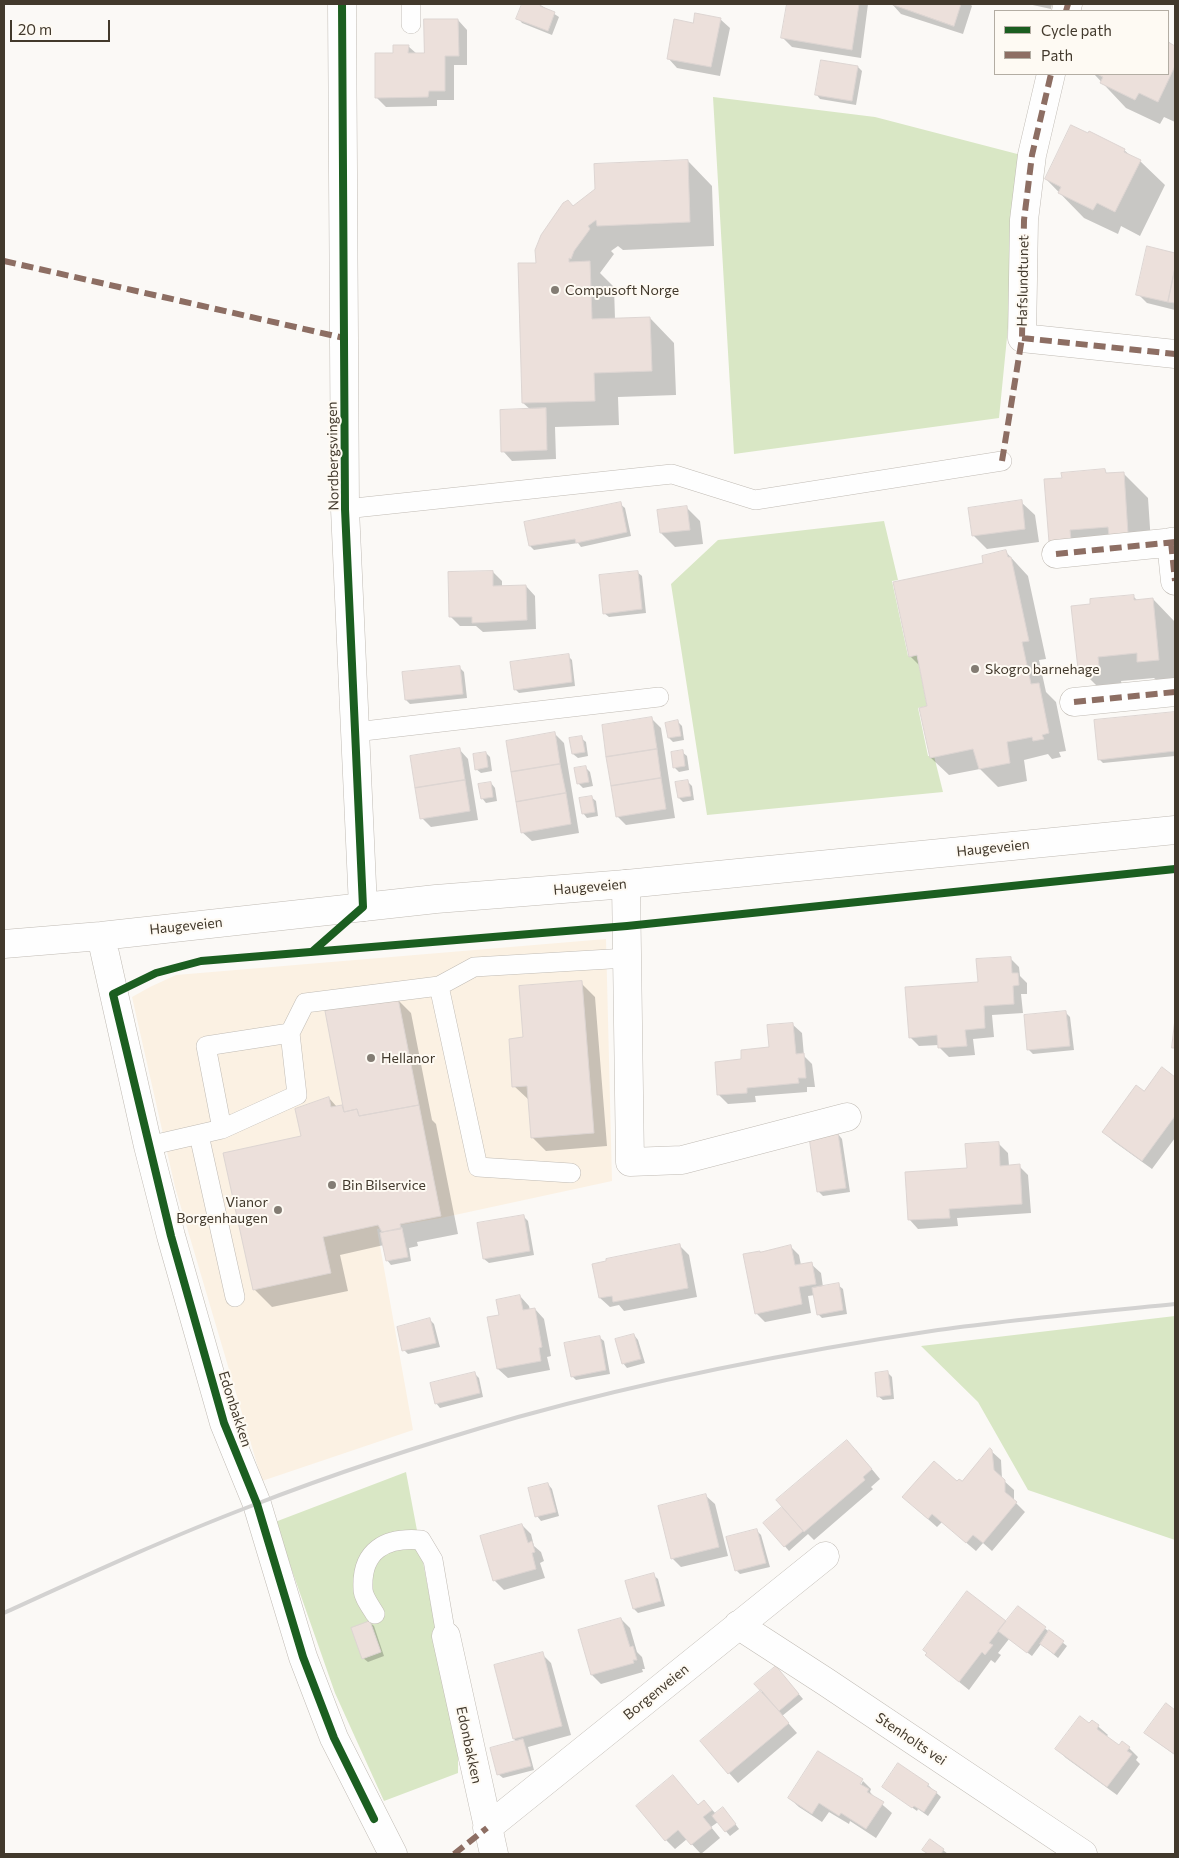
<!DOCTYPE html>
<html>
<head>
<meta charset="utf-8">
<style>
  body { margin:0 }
  #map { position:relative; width:1179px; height:1858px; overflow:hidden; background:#fbf9f6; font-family:Commissioner,sans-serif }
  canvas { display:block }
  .frame { position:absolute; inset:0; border:5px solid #42392c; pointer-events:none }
  .legend { position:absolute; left:994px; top:10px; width:175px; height:65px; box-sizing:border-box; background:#fefaf3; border:1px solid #b3ada3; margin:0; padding:6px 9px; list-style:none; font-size:15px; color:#42392c }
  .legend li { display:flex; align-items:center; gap:10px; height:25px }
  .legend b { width:25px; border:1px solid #b3ada3 }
  .scale { position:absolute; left:10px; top:20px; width:100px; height:22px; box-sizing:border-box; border:2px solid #42392c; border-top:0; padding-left:6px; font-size:15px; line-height:18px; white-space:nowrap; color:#42392c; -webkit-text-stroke:4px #fefaf3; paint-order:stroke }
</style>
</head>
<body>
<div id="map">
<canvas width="1179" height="1858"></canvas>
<div class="frame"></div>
<ul class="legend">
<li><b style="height:6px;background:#1b5e20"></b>Cycle path</li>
<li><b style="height:6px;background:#8d6e63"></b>Path</li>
</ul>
<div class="scale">20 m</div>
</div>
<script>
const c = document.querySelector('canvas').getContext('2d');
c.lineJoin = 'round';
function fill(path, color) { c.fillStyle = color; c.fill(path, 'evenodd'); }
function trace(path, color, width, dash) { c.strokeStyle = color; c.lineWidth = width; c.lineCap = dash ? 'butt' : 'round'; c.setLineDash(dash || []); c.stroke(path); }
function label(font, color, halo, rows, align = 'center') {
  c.font = font + ' Commissioner,sans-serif'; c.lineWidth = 4; c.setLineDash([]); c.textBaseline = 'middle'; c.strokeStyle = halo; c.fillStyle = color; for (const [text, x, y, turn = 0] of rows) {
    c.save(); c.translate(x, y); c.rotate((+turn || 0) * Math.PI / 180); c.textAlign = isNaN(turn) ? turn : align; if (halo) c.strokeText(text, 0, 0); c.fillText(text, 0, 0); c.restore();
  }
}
const built = new Path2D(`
  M606 939 612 1181 441 1218 377 1229 413 1430 262 1481 175 1187 132 997 150 987 176 975Z`);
const green = new Path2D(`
  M713 97 875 117 1025 156 999 418 734 454Z
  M884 521 898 580 892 581 908 656 917 655 927 706 918 708 928 756H934L943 792 707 815 671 584 718 540Z
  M1175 1316V1540L1028 1490 978 1402 921 1346Z
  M406 1472 458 1748V1773L384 1801 335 1693 275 1522Z`);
const shadow = new Path2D(`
  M523 4H539L559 17 552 35 522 23 518 18Z
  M788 4H868L861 58 792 47 782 37Z
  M892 4H970L972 6 963 34 901 14Z
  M1028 4H1052L1051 9Z
  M720 19 730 28 720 76 677 68 668 58 693 24Z
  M458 20 467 30V65H454V100H437V106L386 107 376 97 395 55 408 46 417 54H425Z
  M1168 41 1175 47V122L1164 117 1160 124 1126 108 1094 74H1168Z
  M858 67 862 71 856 105 820 99 816 94Z
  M1124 150 1131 156 1140 161 1165 185 1140 236 1121 226 1118 234 1084 218 1046 179Z
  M688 161 712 186 714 246 623 250 618 246 611 251 614 254 600 273 614 287 615 319 650 318 674 343 676 395 618 397 619 425 555 427 556 459 512 461 503 451 531 410 523 403 537 264 573 207Z
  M1148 248 1175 254V310L1147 303 1138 294Z
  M1104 471 1108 474 1123 473 1148 498 1152 558 1094 554 1095 564 1074 566 1063 479Z
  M1021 502 1035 515 1039 542 987 549 973 535Z
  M620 504 625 508 631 536 581 547 578 543 534 550 530 546Z
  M687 508 700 521 703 544 675 547 661 533Z
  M1006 552 1028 576 1046 659 1039 660 1046 692 1056 702 1066 751 1059 752 1061 757 1052 759 1048 754 1024 760 1027 781 998 787 980 769 949 775 931 758 929 707 921 667 910 656 985 564Z
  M493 572 502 581V587L526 586 535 596 536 629 483 632 476 626H460L451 617Z
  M637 572 642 576 646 613 609 617 604 613Z
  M1133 596 1138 601 1153 599 1175 622V685L1163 686 1154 678 1121 681 1123 690 1104 693 1079 668 1092 605Z
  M568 656 572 660 575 686 519 693 515 689Z
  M459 667 464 672 467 698 410 704 406 700Z
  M1175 713V756L1103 763 1099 759 1096 721Z
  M652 719 661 728 675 818 626 825 617 816Z
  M678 722 682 726 684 740 673 742 669 738Z
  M555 734 564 743 579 833 532 841 522 832Z
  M581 738 586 742 588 756 578 758 573 754Z
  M459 749 468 759 478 820 431 827 422 818Z
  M682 752 687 756 689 770 679 772 675 768Z
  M486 753 490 757 492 771 481 773 476 769Z
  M586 768 590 772 593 786 583 788 578 783Z
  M687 781 692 786 694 800 683 802 679 798Z
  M491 783 495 788 497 801 486 803 482 798Z
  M591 797 596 801 598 816 587 818 583 813Z
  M1010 958 1019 967 1020 976 1027 983V994H1021L1023 1013 992 1015 994 1037 973 1039 975 1055 949 1057 940 1048 939 1045 919 1046 910 1037Z
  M581 983 595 997 607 1146 546 1151 532 1137 529 1100 514 1086 525 1039Z
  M397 999 411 1013 432 1120 436 1124 458 1234 417 1242 418 1246 409 1248 411 1261 391 1265 387 1260 384 1245 340 1255 348 1291 272 1307 254 1289 303 1137 329 1098 337 1107 342 1106 344 1108Z
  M1066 1013 1070 1017 1074 1050 1033 1054 1028 1049Z
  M792 1024 802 1033 804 1056 812 1064 815 1087H807V1092L755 1096 756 1102 728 1104 719 1095 743 1060 771 1048Z
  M1162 1069 1175 1078V1138L1152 1169 1113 1141 1104 1131 1145 1092Z
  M838 1134 842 1139 850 1192 823 1196 819 1192Z
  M998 1143 1008 1153 1009 1166H1019L1028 1175 1031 1213 957 1218 958 1226 918 1229 909 1219Z
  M524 1217 528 1221 534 1255 489 1263 484 1259Z
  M680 1246 689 1255 697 1297 624 1311 619 1305 610 1307 600 1298 594 1265Z
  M790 1246 799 1255 801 1265 811 1264 821 1273 823 1287 838 1285 843 1289 847 1314 822 1318 818 1314 815 1295 808 1296 811 1313 765 1322 756 1313Z
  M520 1296 529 1306 530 1310 535 1309 544 1319 551 1356 547 1357 550 1370 508 1378 498 1369 501 1316Z
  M430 1320 434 1324 440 1347 408 1354 404 1350Z
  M634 1335 638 1340 645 1363 627 1368 623 1363Z
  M599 1337 604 1341 610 1374 576 1380 572 1376Z
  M474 1373 479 1378 483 1397 440 1408 436 1403Z
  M888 1373 892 1377 894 1399 883 1400 878 1396Z
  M856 1450 880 1479 871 1487 873 1489 814 1540 808 1534 789 1551 765 1523Z
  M990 1450 1001 1460 1002 1479 1014 1490V1501L1025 1512 992 1551 983 1543 976 1551 942 1522 937 1527 913 1506 957 1482 962 1483Z
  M548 1484 552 1489 559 1516 541 1521 537 1516Z
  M705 1495 715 1504 728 1556 681 1567 672 1558Z
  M522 1525 531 1534 534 1546 541 1552 544 1561 540 1563 545 1578 504 1590 495 1581 482 1537Z
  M757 1531 761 1535 770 1567 740 1574 736 1570Z
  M653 1575 658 1579 665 1606 638 1613 634 1609Z
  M1018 1607 1067 1646 1058 1658 1041 1644 1032 1656 1009 1639 998 1653 1001 1655 995 1663 991 1660 969 1690 926 1655 1007 1623Z
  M621 1619 630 1628 637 1652 642 1657 645 1669H642L643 1672 601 1684 592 1675 579 1631Z
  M369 1622 374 1626 384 1656 368 1662 363 1658Z
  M542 1654 551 1663 571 1735 528 1747 534 1770 503 1778 498 1774 517 1742 514 1739 495 1666Z
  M780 1672 803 1699 782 1716 797 1733 738 1783 729 1773 762 1691Z
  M1166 1705 1175 1711V1755L1150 1737Z
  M1092 1721 1108 1735 1106 1737 1119 1747 1129 1748 1138 1757 1136 1760 1140 1764 1117 1795 1066 1758 1057 1749Z
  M818 1753 862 1780 856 1788 858 1790 863 1781 871 1789 870 1792 877 1800 892 1813 876 1838 850 1821 849 1824 829 1812 822 1822 799 1807 789 1798Z
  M928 1785 941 1797 928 1816 918 1809 917 1811 884 1787Z
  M704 1801 716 1814 727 1813 739 1829 730 1836 718 1822 711 1827 720 1838 701 1854 687 1839 675 1849 666 1840Z
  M930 1841 943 1850 948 1854H928L924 1850Z`);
const building = new Path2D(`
  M522 4H541L540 6 555 12 548 31 516 19Z
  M787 4H859L852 50 781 38Z
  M891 4H961L954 26Z
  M695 13 721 18 711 67 667 59 674 19 693 23Z
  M424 19H458L459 56H445V91H429L428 97 375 98V53H393V45H409L408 53H424Z
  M1168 42 1175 46V66L1158 102 1139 93 1135 100 1100 83 1103 77 1097 74H1168Z
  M821 60 858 66 852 101 815 95Z
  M1071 125 1088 133 1089 131 1125 149 1124 152 1141 160 1115 212 1097 203 1093 210 1058 193 1061 187 1045 179Z
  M688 160 690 222 597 226 596 220 588 226 590 229 574 251 571 259 569 258V262L590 261 592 319 650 317 652 371 594 373 595 401 522 403 518 263H536L535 250 541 235 563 203 568 200 573 206 595 189 594 164Z
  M1147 246 1175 253V268L1168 302 1136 295Z
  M1175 268V303L1168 302Z
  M546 408 547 450 501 452 500 410Z
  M1105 469 1106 473 1124 472 1128 534 1109 535 1108 527 1070 530 1071 540 1049 542 1044 479 1062 478 1061 473Z
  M1022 500 1025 529 972 536 968 508Z
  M621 502 627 532 576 543 575 539 529 546 524 522Z
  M687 506 690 530 660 533 657 510Z
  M1006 550 1008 557H1011L1029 641 1022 642 1031 684 1039 683 1049 733 1042 735 1044 739 1033 741 1032 737 1007 742 1010 763 979 769 973 749 930 758 919 708 927 706 917 655 909 657 893 582 983 563 982 556Z
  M493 571V586L526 585 527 620 472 623V617H449L448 572Z
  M638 571 642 609 603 614 599 575Z
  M1134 595V600L1153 598 1159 660 1137 662V653L1098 657 1099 666 1078 669 1071 606 1090 604V599Z
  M569 654 572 682 514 690 510 662Z
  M460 666 463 694 405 700 402 672Z
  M1175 712V751L1098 760 1094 720Z
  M652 717 657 749 606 757 602 725Z
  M678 720 681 736 668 738 665 723Z
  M555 732 560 764 511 772 506 741Z
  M582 736 585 752 572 754 569 738Z
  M460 748 465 780 415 788 410 756Z
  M657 749 661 778 611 786 606 757Z
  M683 750 685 766 673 768 671 752Z
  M486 752 488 767 475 770 473 754Z
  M560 764 566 793 516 802 511 772Z
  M586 766 589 782 577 784 574 768Z
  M661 778 666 809 616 817 611 786Z
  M465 780 470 811 420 819 415 788Z
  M688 780 691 796 678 798 675 782Z
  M491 782 493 797 481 799 478 784Z
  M566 793 571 824 521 833 516 802Z
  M592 796 595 812 582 814 579 798Z
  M1011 957 1012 973H1018L1019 985 1013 986 1014 1004 984 1006 985 1028 965 1030 967 1046 938 1048 937 1035 909 1038 905 987 978 982 976 959Z
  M582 981 594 1133 531 1138 527 1086 512 1087 509 1039 523 1037 519 986Z
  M398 998 419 1105 359 1116 357 1109 344 1112 325 1011Z
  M1066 1011 1070 1046 1027 1050 1024 1015Z
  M1175 1019V1048H1172Z
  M793 1023 796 1054 804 1053 806 1078H798L799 1083 747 1088V1093L717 1095 715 1062 741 1059V1050L769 1047 767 1025Z
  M1162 1067 1175 1077V1116L1142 1161 1102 1132 1136 1085 1144 1091Z
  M329 1097 331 1107 342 1105 344 1112 357 1109 359 1116 419 1105 441 1216 400 1224 401 1229 382 1232 378 1225 323 1237 331 1273 253 1290 223 1153 301 1136 295 1109Z
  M838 1133 846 1188 817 1192 809 1137Z
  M999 1142 1000 1166 1020 1164 1022 1204 949 1209 950 1218 908 1220 905 1172 967 1168 965 1144Z
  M524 1215 530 1251 483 1259 477 1223Z
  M402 1228 408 1257 386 1261 380 1233Z
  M680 1244 688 1288 613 1302 612 1296 599 1298 592 1264 606 1261V1259Z
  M791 1245 795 1265 812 1262 816 1284 799 1287 802 1304 755 1314 743 1254 760 1251V1252Z
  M839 1283 843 1310 817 1315 812 1288Z
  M520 1295 523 1310 535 1308 542 1347 539 1348 541 1361 497 1369 487 1317 499 1315 496 1300Z
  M430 1318 436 1343 402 1351 397 1327Z
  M634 1334 641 1359 622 1364 615 1339Z
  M600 1336 606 1370 571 1377 564 1343Z
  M888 1371 891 1395 877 1397 875 1373Z
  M475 1372 480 1393 435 1404 430 1383Z
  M847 1440 872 1469 863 1477 865 1480 804 1532 776 1500Z
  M990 1448 992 1450 994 1470 1005 1480V1492L1017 1502 983 1543 973 1535 966 1543 932 1514 928 1519 902 1497 934 1461 957 1481 959 1479 962 1481Z
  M548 1483 556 1512 535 1517 528 1488Z
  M706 1494 719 1547 671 1559 658 1506Z
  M782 1507 803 1531 784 1547 763 1523Z
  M522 1524 528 1543 532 1541 535 1552 532 1553 536 1569 493 1581 480 1536Z
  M757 1529 766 1563 735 1571 726 1537Z
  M654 1573 661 1601 633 1609 625 1581Z
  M967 1591 1006 1621 989 1643 993 1645 985 1655 982 1652 959 1682 925 1655 927 1653 923 1650Z
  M1018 1606 1046 1627 1027 1653 998 1631Z
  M621 1618 630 1647 633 1646 637 1660H633L634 1663 591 1675 578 1630Z
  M370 1621 381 1652 362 1659 351 1628Z
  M1049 1630 1064 1641 1054 1654 1040 1644Z
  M543 1652 562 1726 513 1739 494 1665Z
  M776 1666 799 1694 779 1711 754 1684Z
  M761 1690 789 1723 728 1774 700 1741Z
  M1166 1703 1175 1710 1174 1754 1144 1733Z
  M1080 1716 1089 1723 1092 1720 1099 1725 1097 1729 1119 1745 1122 1741 1130 1747 1127 1751 1132 1754 1107 1787 1055 1749Z
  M523 1739 531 1766 497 1775 490 1748Z
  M818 1751 863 1779 860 1784 869 1789 867 1792 884 1802 866 1829 841 1813 839 1816 819 1803 812 1814 788 1798Z
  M898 1763 929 1784 927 1786 937 1792 924 1812 914 1806 912 1808 882 1787Z
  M673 1775 698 1805 704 1800 712 1810 703 1817 712 1828 691 1845 678 1830 665 1841 636 1806Z
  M723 1807 736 1824 725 1832 712 1816Z
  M930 1839 944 1849 941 1854H928L922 1850Z`);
const lane = new Path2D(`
  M411 4V24
  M345 509 672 474 755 500 1002 461
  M355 732 659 697
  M439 986 478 1167 571 1173
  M222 1129 297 1095 290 1033
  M199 1135 235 1297
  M148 1146 222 1129 206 1046 290 1033 305 1003 439 986 474 967 627 958
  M375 1614C371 1607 363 1597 363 1589 361 1550 386 1537 421 1540L433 1560 446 1636`);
const street = new Path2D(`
  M342 4 345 509 363 907
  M1066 11 1068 4
  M1051 74 1032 155 1024 220 1022 338 1175 354
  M1171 542 1175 581
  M1056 554 1175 542
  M1074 702 1175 692
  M626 884 630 1162 682 1160 847 1117
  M738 1625 826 1682 1083 1854
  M446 1636 494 1854
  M487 1828 825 1556`);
const secondary = new Path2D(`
  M101 936 148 1146 171 1236 224 1423 257 1504 303 1657 334 1738 393 1854
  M4 944 101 936 436 899 626 884 1175 830`);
const rail = new Path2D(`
  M4 1613C85 1576 167 1538 251 1506 338 1472 428 1443 518 1417 655 1379 797 1351 938 1330 1017 1319 1096 1312 1175 1304`);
const quiet = new Path2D(`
  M1066 11 1068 4
  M4 261 344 338
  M1022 338 1175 354
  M1002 461 1022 338 1024 220 1032 155 1051 74
  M1171 542 1175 581
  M1056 554 1175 542
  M1074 702 1175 692
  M454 1854 487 1828`);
const cycleway = new Path2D(`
  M313 951 363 907 345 509 342 4
  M374 1819 334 1738 303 1657 257 1504 224 1423 171 1236 113 994 156 973 201 961 627 926 1175 869`);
const markers = [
  [555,290,5,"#837c73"],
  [975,669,5,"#837c73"],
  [371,1058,5,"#837c73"],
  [332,1185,5,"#837c73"],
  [278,1210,5,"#837c73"]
];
const streetNames = [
  ["Hafslundtunet",1023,281,-89],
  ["Nordbergsvingen",333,456,-91],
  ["Haugeveien",993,848,-6],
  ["Haugeveien",590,887,-5],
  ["Haugeveien",186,926,-6],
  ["Edonbakken",235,1409,72],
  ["Borgenveien",656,1692,-39],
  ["Stenholts vei",911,1739,34],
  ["Edonbakken",469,1745,78]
];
const poiNames = [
  ["Compusoft Norge",565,290],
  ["Skogro barnehage",985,669],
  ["Hellanor",381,1058],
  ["Bin Bilservice",342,1185],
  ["Vianor",268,1202,"right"],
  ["Borgenhaugen",268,1218,"right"]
];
fill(built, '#fbf1e3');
fill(green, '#d9e7c5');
fill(shadow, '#0003');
fill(building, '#ece0db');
trace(building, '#ddd5d2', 1);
trace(lane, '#c0bbb4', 20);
trace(street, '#c0bbb4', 29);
trace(secondary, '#c0bbb4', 29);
trace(lane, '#fefefe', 19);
trace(street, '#fefefe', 28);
trace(secondary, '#fefefe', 28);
trace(rail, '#d3d2d1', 4);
trace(quiet, '#8d6e63', 6, [12, 6]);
trace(cycleway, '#1b5e20', 8);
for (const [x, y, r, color] of markers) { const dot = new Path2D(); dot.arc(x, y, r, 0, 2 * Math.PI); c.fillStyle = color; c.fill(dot); trace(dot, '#fefaf3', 2); }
label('14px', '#42392c', '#fefaf3', streetNames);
label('14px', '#42392c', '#fefaf3', poiNames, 'left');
</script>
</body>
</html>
